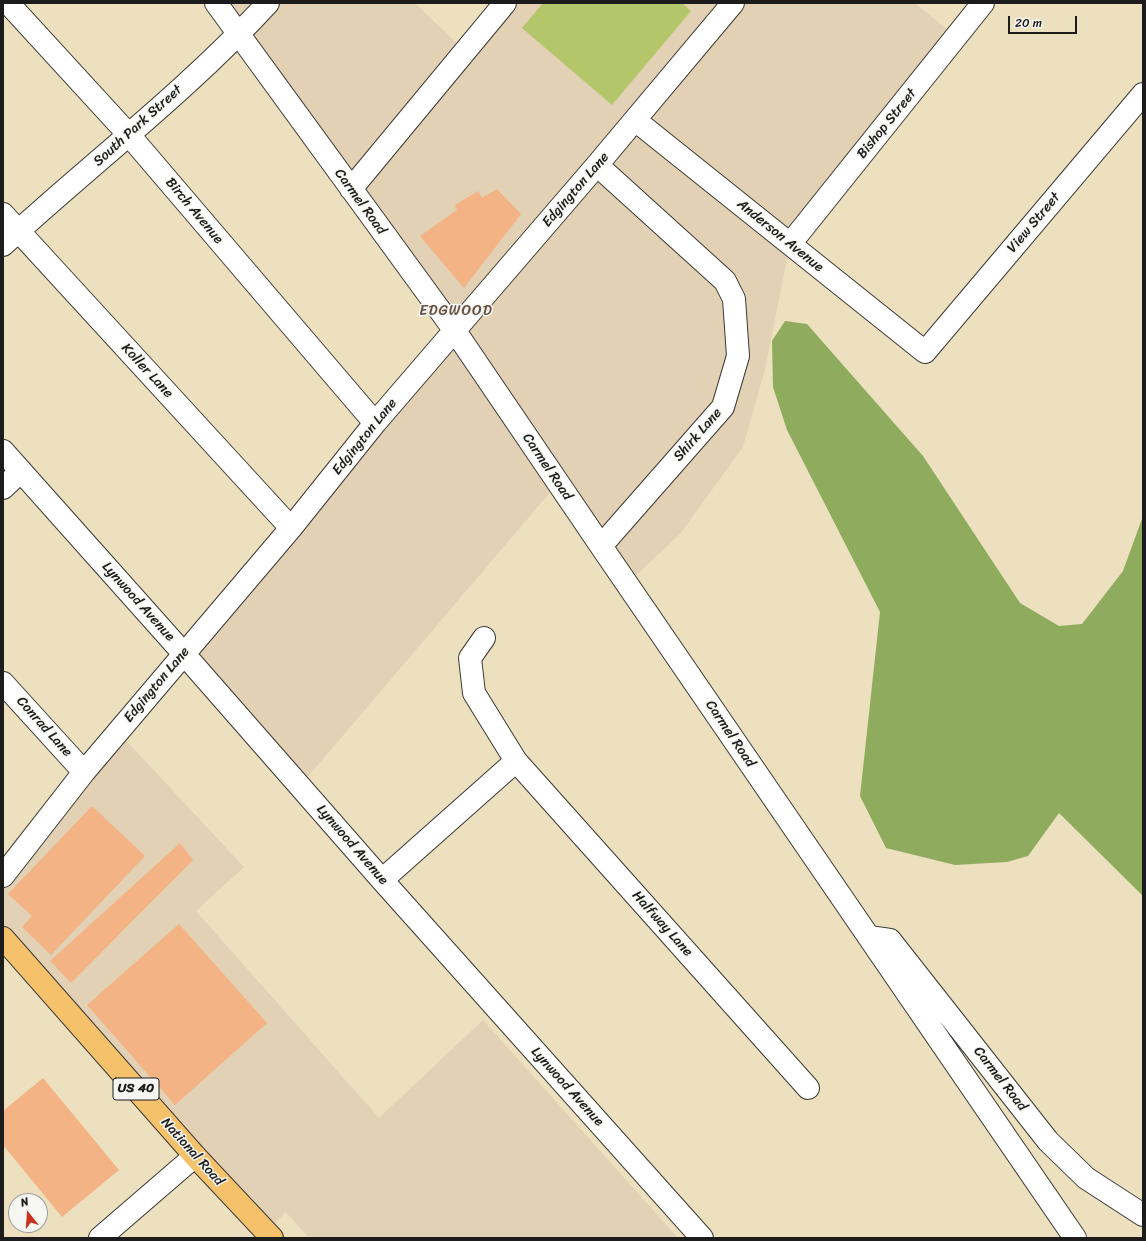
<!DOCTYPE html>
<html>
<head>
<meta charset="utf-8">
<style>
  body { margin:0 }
  #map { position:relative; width:1146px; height:1241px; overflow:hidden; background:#ece0bf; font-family:Sriracha,sans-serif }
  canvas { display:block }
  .frame { position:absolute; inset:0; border:4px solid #1c1c1c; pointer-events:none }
  .north { position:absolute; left:8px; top:1193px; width:40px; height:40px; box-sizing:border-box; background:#f6f6f2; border:1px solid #9f9f9c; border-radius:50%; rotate:343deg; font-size:11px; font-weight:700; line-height:16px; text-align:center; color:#1c1c1c }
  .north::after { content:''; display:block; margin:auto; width:14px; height:18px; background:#c8321e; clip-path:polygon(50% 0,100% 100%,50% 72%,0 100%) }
  .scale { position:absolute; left:1008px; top:16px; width:69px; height:18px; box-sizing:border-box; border:2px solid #1c1c1c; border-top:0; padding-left:5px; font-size:12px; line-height:14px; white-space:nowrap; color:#1c1c1c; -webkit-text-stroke:3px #f6f6f2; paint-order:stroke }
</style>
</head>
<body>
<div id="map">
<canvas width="1146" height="1241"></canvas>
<div class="frame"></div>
<div class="north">N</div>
<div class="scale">20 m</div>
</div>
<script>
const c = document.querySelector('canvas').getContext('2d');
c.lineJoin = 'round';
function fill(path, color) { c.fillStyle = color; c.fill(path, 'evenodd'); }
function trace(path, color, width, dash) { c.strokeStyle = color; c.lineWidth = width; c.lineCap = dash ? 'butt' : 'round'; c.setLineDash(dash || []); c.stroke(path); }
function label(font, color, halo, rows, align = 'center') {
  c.font = font + ' Sriracha,sans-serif'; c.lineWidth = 3; c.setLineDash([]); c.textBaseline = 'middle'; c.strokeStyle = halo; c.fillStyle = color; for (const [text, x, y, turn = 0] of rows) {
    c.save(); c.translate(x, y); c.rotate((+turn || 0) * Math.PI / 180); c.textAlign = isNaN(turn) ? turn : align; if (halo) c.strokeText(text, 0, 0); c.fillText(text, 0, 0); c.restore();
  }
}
const built = new Path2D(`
  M216 3H415L465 51 505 3H915L956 37 790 244 765 369 743 447 680 534 627 584 558 483 300 786 184 654 455 331Z
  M118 732 244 867 196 911 379 1118 483 1020 678 1238H309L286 1212 266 1232 3 939V876Z`);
const green = new Path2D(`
  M543 3H682L691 11 612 105 522 28Z`);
const forest = new Path2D(`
  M785 321 807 324 923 456 1020 603 1059 626 1082 624 1123 571 1143 516V896L1059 813 1028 856 1007 862 955 865 886 848 860 796 880 612 787 430 773 387 772 341Z`);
const building = new Path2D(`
  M497 189 521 214 464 288 420 236 457 210 455 205 478 191 482 198Z
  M92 806 145 856 51 955 22 927 32 916 8 894Z
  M180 843 193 860 71 983 50 961Z
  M179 924 267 1023 175 1105 87 1005Z
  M43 1078 119 1170 62 1217 3 1145V1111Z`);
const minor = new Path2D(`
  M8 3 129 135 375 423
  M216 3 455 331 601 546 1075 1238
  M635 120 925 352 1143 94
  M597 165 725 281 734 299 738 356 723 407 601 546
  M351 189 505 3
  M3 214 291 528
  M790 244 983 3
  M3 245C91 164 187 91 268 3
  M3 451 184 654 382 880 702 1238
  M3 488 21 471
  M484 638 470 658 474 693 516 761 808 1088
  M3 683 84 772
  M3 876 84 772 291 528 375 423 597 165 733 3
  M382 880 516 761
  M869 937 890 940 1048 1141 1086 1178 1143 1215
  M100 1238 195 1156`);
const major = new Path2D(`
  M3 938 195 1156 272 1238`);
const shields = [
  [136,1089,46]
];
const shieldNames = [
  ["US 40",136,1089]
];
const streetNames = [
  ["Bishop Street",887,124,-51],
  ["South Park Street",138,126,-42],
  ["Edgington Lane",576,190,-49],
  ["Carmel Road",360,202,54],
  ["Birch Avenue",194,211,50],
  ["View Street",1034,223,-50],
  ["Anderson Avenue",780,236,39],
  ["Koller Lane",147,371,47],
  ["Shirk Lane",698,435,-49],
  ["Edgington Lane",365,437,-51],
  ["Carmel Road",547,467,56],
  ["Lynwood Avenue",138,602,48],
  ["Edgington Lane",157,685,-50],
  ["Conrad Lane",44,727,48],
  ["Carmel Road",730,734,56],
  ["Lynwood Avenue",352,845,49],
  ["Halfway Lane",662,924,48],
  ["Carmel Road",1000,1079,52],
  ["Lynwood Avenue",567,1087,48],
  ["National Road",192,1152,48]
];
const neighbourhoodNames = [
  ["EDGWOOD",456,311]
];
fill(built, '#e2d1b4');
fill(green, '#b3c66a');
fill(forest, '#8eab5e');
fill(building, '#f3b384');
trace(minor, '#3b3934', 24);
trace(major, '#3b3934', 24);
trace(minor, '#fff', 22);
trace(major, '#f5c16b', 22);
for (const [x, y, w] of shields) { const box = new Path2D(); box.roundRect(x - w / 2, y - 11, w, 22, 3); c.fillStyle = '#f6f6f2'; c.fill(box); trace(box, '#1c1c1c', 1); }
label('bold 13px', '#1c1c1c', null, shieldNames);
label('14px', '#1c1c1c', '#f6f6f2', streetNames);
c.letterSpacing = '1px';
label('15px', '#675140', '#f6f6f2', neighbourhoodNames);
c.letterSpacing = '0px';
</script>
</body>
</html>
